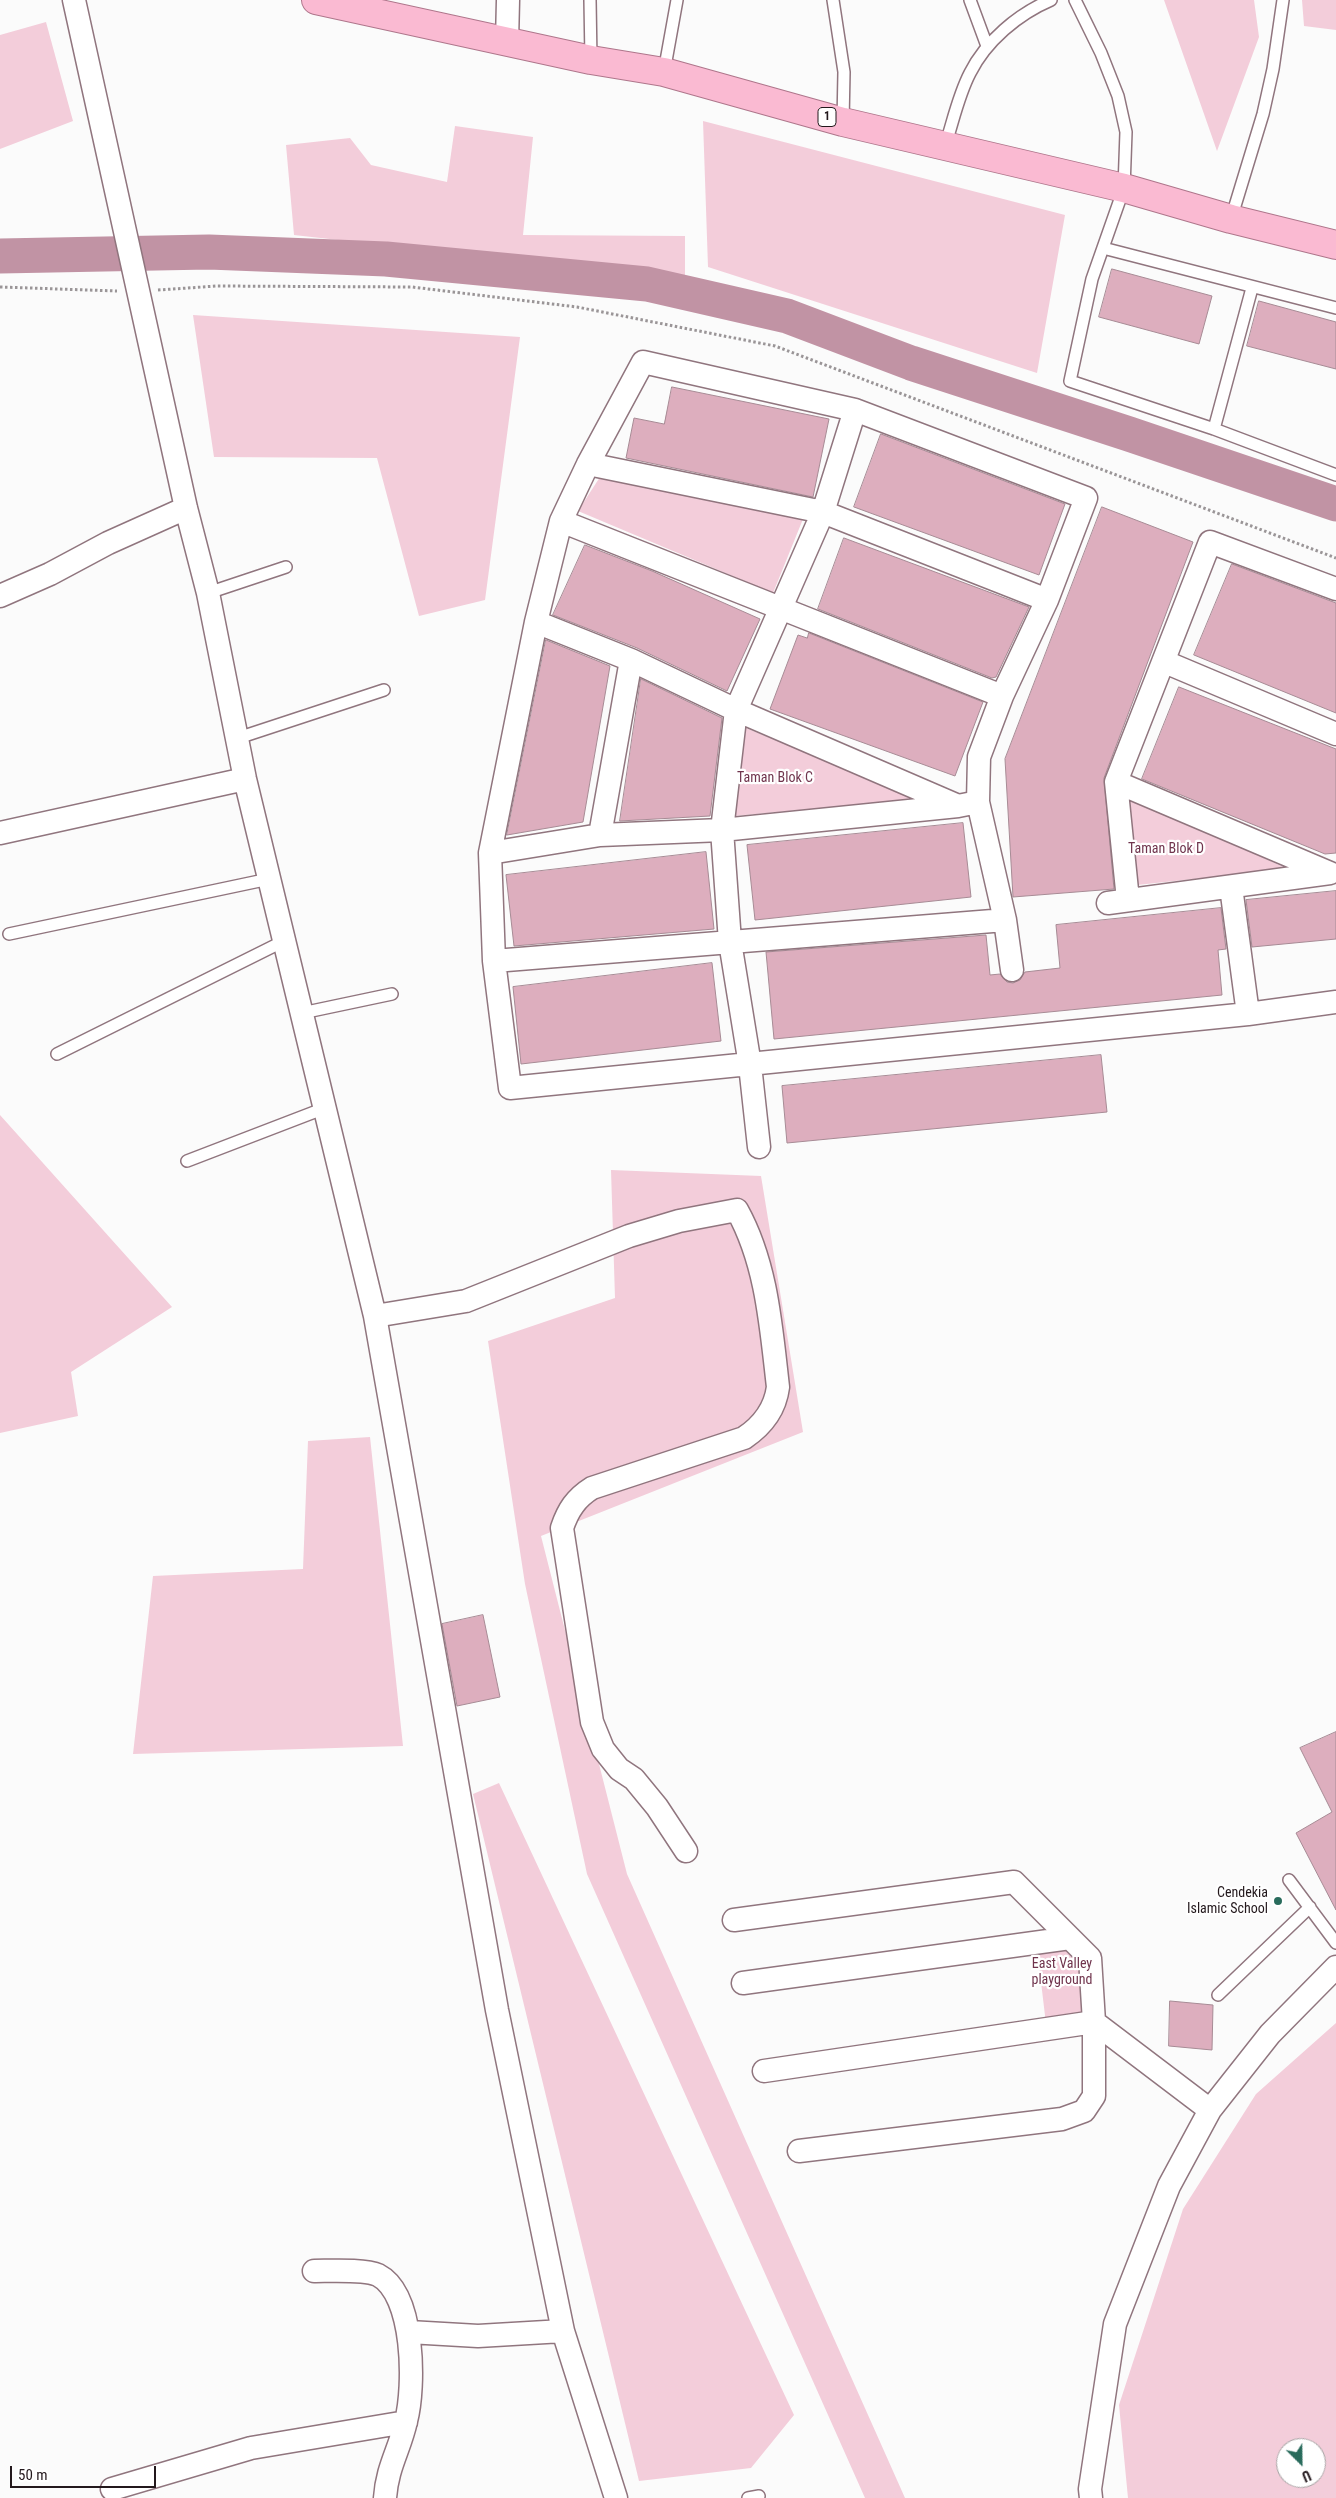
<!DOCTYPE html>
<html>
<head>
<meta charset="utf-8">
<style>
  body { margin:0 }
  #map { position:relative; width:1336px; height:2498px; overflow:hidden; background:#fbfbfb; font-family:"Roboto Condensed",sans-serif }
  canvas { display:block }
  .north { position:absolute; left:1276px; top:2438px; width:50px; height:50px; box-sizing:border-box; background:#fff; border:1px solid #a7a3a4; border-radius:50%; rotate:157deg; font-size:14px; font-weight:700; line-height:20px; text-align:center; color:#23181c }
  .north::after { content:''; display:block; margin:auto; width:18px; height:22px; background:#296b5c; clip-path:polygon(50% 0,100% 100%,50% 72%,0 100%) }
  .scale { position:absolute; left:10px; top:2466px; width:146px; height:22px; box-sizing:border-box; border:2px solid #23181c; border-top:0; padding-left:6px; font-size:15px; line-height:18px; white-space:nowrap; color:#23181c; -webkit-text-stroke:4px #fff; paint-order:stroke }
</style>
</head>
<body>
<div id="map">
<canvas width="1336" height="2498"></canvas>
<div class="north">U</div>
<div class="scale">50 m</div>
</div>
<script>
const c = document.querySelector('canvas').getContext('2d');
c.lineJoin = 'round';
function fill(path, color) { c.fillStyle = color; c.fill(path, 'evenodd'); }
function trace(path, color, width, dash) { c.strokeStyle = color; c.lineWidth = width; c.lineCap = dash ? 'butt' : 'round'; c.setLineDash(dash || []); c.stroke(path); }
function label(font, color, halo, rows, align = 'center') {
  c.font = font + ' "Roboto Condensed",sans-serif'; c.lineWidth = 4.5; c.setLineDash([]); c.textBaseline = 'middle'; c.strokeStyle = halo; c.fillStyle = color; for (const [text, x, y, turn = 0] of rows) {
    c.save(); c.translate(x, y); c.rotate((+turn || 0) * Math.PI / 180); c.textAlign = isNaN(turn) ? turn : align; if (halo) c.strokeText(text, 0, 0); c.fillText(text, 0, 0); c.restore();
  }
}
const green = new Path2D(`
  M1164 0H1254L1259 37 1217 151Z
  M1302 0H1336V30L1304 26Z
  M46 22 73 121 0 149V35Z
  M703 121 1065 215 1037 373 708 267Z
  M455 126 533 137 523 235 685 236V279L294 235 286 145 350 138 371 165 447 182Z
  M193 315 520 337 485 600 419 616 377 458 214 457Z
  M600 477 803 519 773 593 578 511Z
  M746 728 920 799 734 816Z
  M1127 796 1288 869 1137 885Z
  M0 1115 172 1307 71 1372 78 1416 0 1433Z
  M611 1170 761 1176 803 1432 541 1536 627 1874 905 2498H865L587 1874 525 1584 488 1341 615 1298Z
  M370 1437 403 1746 133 1754 153 1576 303 1569 308 1441Z
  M499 1783 794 2415 751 2468 639 2481 473 1794Z
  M1067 1945 1083 1960 1089 2018 1046 2024 1037 1948Z
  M1336 2023V2498H1128L1119 2405 1183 2209 1256 2094ZM1286 2448H1316V2478H1286Z`);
const river = new Path2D(`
  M0 256 209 252 386 259 647 284 787 316 911 363 1129 434 1336 504`);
const building = new Path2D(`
  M1112 269 1212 296 1199 344 1099 317Z
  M1259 301 1336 322V369L1247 346Z
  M672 387 829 419 813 497 626 458 634 418 664 424Z
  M881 434 1065 504 1039 575 854 507Z
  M1102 507 1193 542 1104 778 1114 889 1013 897 1005 759Z
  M844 538 1029 607 996 677 992 678 818 609Z
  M585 545 652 571 760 619 727 691 637 648 553 615Z
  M1232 564 1336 603V713L1194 655Z
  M809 633 983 702 955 776 770 709 798 635 807 638Z
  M546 640 610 666 583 822 507 835Z
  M641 679 722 718 710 816 620 821Z
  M1179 687 1336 749V853L1325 854 1142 779Z
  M963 823 971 897 755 920 747 845Z
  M706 852 714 929 514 946 506 875Z
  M1336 891V939L1252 947 1246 900Z
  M1221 908 1226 949 1218 950 1222 995 774 1039 766 952 986 935 990 975 1000 974 1007 982 1013 983 1020 980 1025 972 1060 968 1056 925Z
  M712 963 721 1041 521 1064 513 987Z
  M1101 1055 1107 1112 787 1143 782 1086Z
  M483 1615 500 1697 457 1706 442 1624Z
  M1336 1732V1910L1296 1833 1332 1812 1300 1748Z
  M1170 2001 1213 2005 1212 2050 1169 2046Z`);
const path = new Path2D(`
  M0 287 117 291
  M158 290 217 286 412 287 577 307 775 346 1336 558`);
const service = new Path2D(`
  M590 0 591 60
  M833 0 844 72 843 122
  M970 0 987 46
  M1075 0 1101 53 1118 96 1126 132 1124 188 1092 279 1070 381 1214 429 1336 475
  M664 72 677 0
  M945 146C953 122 958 96 970 73 986 41 1018 14 1051 0
  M1231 219 1263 114 1273 69 1283 0
  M1103 248 1336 308
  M1214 429 1252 288
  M208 593 286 567
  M238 738 384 690
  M9 934 269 879
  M302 1013 392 994
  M57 1054 284 941
  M187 1161 325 1108
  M1289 1880 1336 1943
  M1218 1995 1310 1907
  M748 2498 759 2496`);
const minor = new Path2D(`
  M74 0 186 508 208 593 245 779 375 1316 497 2010 563 2331 616 2498
  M507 42 508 0
  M588 464 823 512 1047 600
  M561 521 1002 696
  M0 596 50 574 108 543 186 508
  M536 622 631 660 736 710 956 805
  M1165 662 1336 734
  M1116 782 1330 873
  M0 833 245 779
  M600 835 631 660
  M490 853 600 835 722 830 958 806 978 802
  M1231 887 1248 1014
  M1128 900 1116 782 1210 542 1336 589
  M1108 903 1330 873
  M494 961 1005 920
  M1012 970 1005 920 978 802 979 757 1002 696 1047 600 1086 498 855 410 643 362 588 464 561 521 536 622 490 853 494 961 510 1088 1248 1014 1336 1002
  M759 1147 750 1065 730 942 722 830 736 710 823 512 855 410
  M375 1316 466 1301 629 1236 679 1221 737 1210C767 1264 771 1327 778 1387 775 1410 762 1426 744 1438L592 1488C576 1498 568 1510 562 1528L592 1722 603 1749 619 1769 634 1779 657 1807 686 1851
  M734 1920 1014 1882 1090 1958 1094 2022 1210 2110
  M743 1983 1070 1938
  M764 2071 1094 2022V2096L1084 2111 1062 2119 799 2151
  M314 2271C330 2271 365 2269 378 2275 415 2294 415 2387 406 2421 400 2449 387 2467 385 2498
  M409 2332 478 2336 563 2331
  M112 2489 251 2448 406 2422
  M1091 2498 1090 2489 1115 2324 1169 2186 1210 2110 1270 2034 1336 1967`);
const trunk = new Path2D(`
  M316 0 591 60 664 72 843 122 1124 188 1231 219 1336 245`);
const markers = [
  [1278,1901,5,"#296b5c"]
];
const shields = [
  [827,117,18]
];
const shieldNames = [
  ["1",827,117]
];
const parkNames = [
  ["Taman Blok C",775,778],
  ["Taman Blok D",1166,849],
  ["East Valley",1062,1964],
  ["playground",1062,1980]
];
const poiNames = [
  ["Cendekia",1268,1893],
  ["Islamic School",1268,1909]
];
fill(green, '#f3cdda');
trace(river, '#c193a4', 35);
fill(building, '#ddaebe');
trace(building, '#a78b95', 1);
trace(service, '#90757e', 14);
trace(minor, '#90757e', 25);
trace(trunk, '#ae768b', 30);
trace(path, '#9a9597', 3, [2.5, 2.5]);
trace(service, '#fff', 11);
trace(minor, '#fff', 22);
trace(trunk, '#fabad2', 28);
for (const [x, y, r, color] of markers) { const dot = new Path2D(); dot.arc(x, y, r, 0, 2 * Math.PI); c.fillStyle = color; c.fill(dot); trace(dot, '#fff', 2); }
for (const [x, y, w] of shields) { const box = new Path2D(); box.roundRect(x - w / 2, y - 9.5, w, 19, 4); c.fillStyle = '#fff'; c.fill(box); trace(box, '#23181c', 1); }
label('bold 12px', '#23181c', null, shieldNames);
label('14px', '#70344d', '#fff', parkNames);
label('14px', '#23181c', '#fff', poiNames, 'right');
</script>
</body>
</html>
